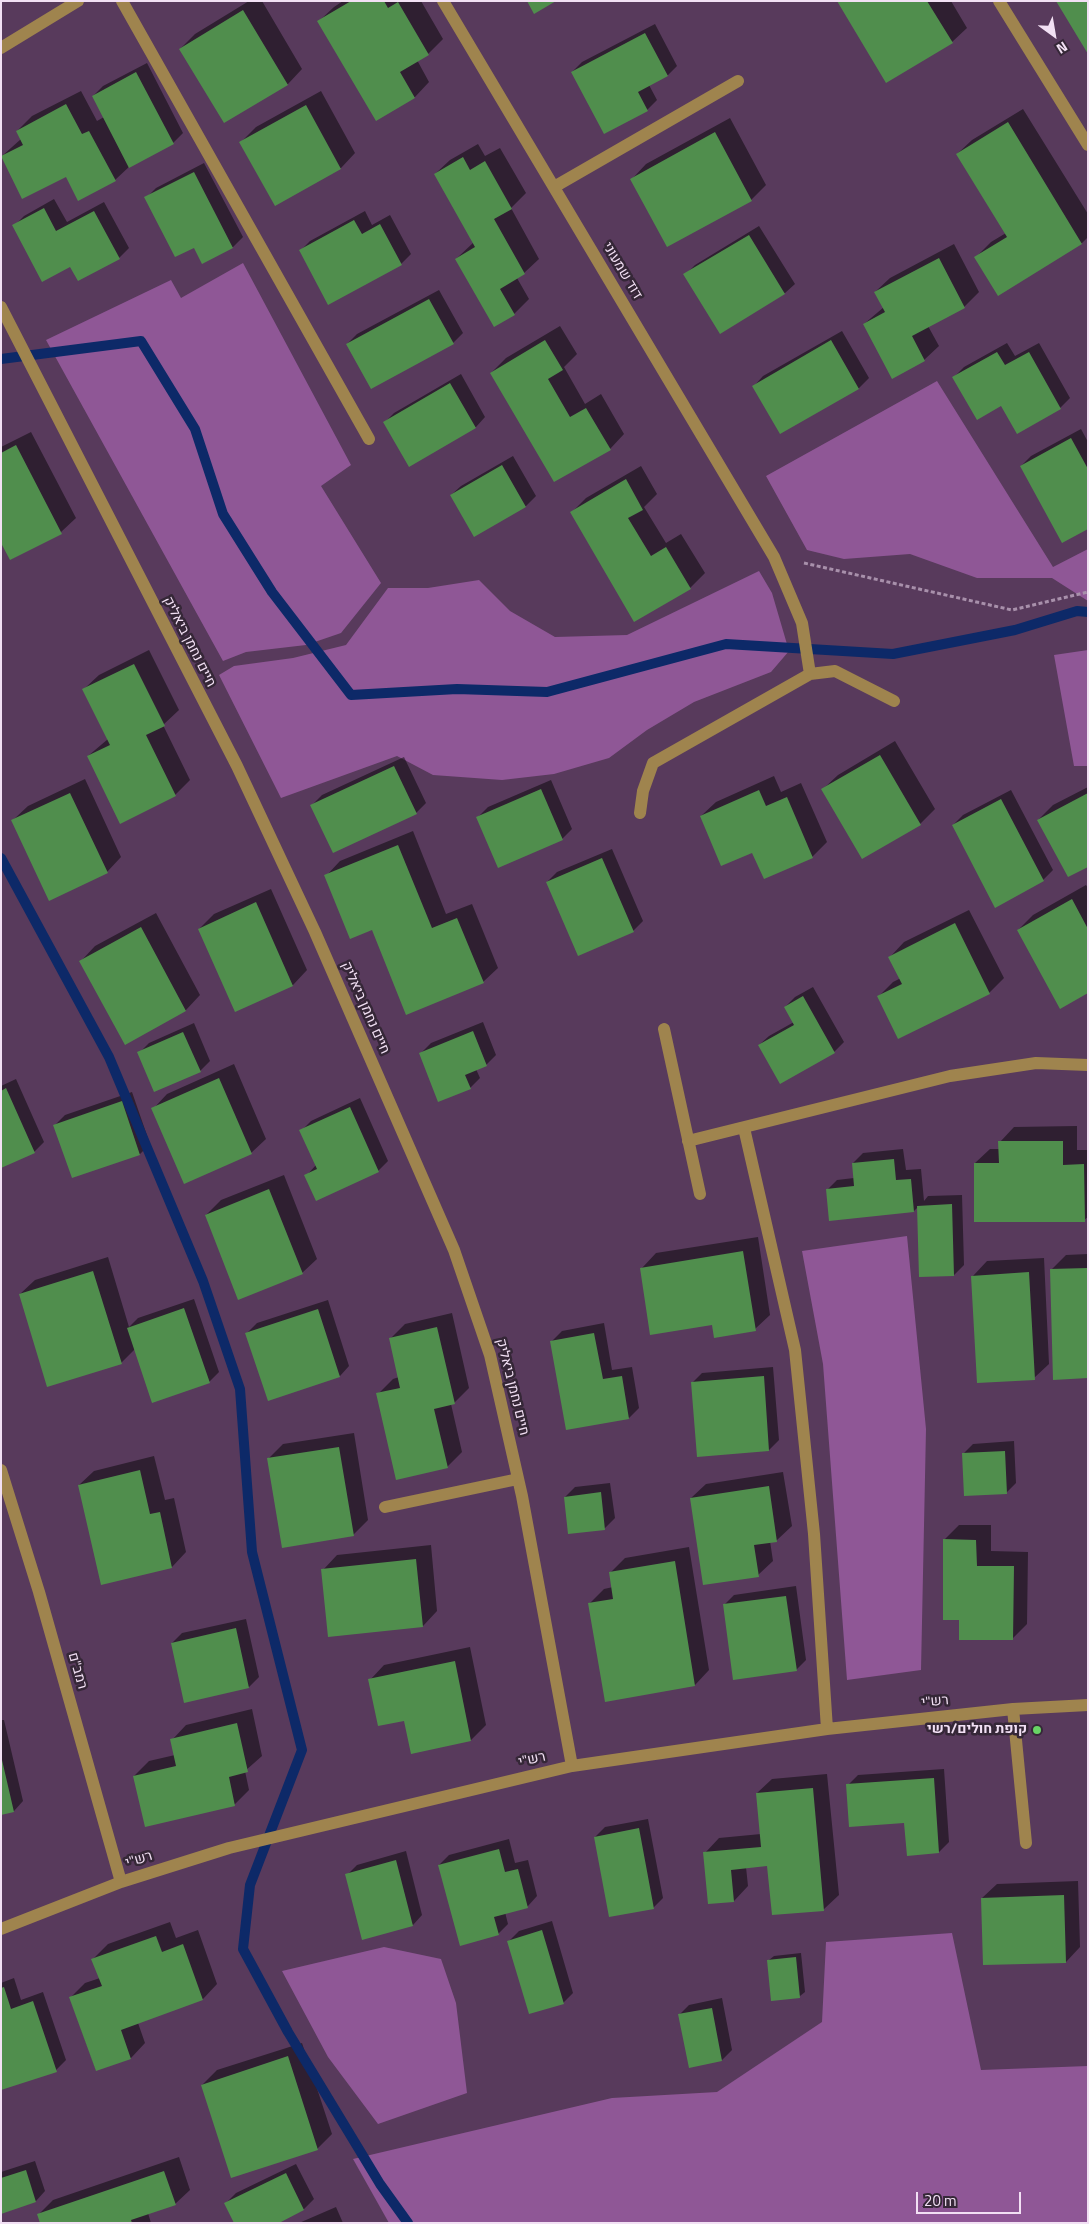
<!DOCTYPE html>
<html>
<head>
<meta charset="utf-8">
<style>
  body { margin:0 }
  #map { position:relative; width:1089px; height:2224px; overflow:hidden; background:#583a5c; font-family:"Titillium Web",sans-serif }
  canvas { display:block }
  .frame { position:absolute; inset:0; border:2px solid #f2e0f4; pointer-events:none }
  .north { position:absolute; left:1029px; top:10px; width:50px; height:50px; -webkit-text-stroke:4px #352737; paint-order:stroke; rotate:148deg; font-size:14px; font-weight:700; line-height:20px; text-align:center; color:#f2e0f4 }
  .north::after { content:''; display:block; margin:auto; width:18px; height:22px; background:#f2e0f4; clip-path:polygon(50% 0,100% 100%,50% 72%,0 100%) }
  .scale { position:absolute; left:916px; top:2192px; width:105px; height:22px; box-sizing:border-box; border:2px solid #f2e0f4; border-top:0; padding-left:6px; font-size:15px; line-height:18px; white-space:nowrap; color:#f2e0f4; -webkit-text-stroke:4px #352737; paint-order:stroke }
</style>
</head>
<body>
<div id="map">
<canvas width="1089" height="2224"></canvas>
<div class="frame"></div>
<div class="north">N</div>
<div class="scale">20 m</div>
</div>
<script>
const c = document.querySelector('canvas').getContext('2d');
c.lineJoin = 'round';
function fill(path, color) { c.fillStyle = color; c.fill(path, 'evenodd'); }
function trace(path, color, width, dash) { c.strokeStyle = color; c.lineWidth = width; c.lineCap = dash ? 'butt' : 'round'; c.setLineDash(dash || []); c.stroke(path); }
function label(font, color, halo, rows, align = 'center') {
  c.font = font + ' "Titillium Web",Heebo,sans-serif'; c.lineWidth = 5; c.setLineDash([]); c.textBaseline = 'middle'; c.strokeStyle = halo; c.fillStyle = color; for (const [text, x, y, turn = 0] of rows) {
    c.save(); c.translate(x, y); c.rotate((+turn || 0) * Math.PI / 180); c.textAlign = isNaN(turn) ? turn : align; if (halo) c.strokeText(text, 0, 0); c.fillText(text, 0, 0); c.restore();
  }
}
const green = new Path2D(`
  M243 263 351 465 321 486 381 583 341 633 306 645 246 652 223 661 46 340 171 280 181 298Z
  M937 381 1053 567 1088 549V601L1052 578H977L910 554 844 559 807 550 766 476Z
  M759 571 772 593 789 651 771 672 694 702 647 730 609 758 554 774 502 780 433 775 397 756 281 798 219 675 234 666 293 658 346 645 388 588H428L479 580 510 611 555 637 627 635Z
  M1088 650V766H1074L1054 655Z
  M907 1236 926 1429 921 1670 847 1680 823 1364 802 1251Z
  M952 1933 981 2070 1088 2066V2223H389L353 2159 612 2098 717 2092 822 2022 826 1942Z
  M384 1947 441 1959 456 2003 467 2093 378 2124 328 2057 282 1971Z`);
const shadow = new Path2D(`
  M249 1H262L302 69 288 84 225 121 180 49 195 34Z
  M343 1H421L443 39 428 54 417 60 429 82 415 97 376 119 319 21 334 7Z
  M838 1H951L967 28 952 42Z
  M655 24 677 66 668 75 649 85 657 100 647 110 605 133 572 72 582 62Z
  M147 63 183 133 173 143 130 166 115 180 67 175 2 156 21 139 17 131 32 116 81 91 97 121 104 117 93 96 103 86Z
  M321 91 355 153 341 168 275 204 241 142 256 127Z
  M1023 109 1088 214V237L1082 243 998 294 976 257 991 242 1006 233 957 154 972 140Z
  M730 118 766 185 751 200 668 245 632 179 646 164Z
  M478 144 485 156 500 148 526 193 511 208 539 259 524 273 517 278 529 299 514 314 456 259 474 242 435 174 450 160Z
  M204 163 243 237 233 247 203 262 195 246 146 198 156 188Z
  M54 199 67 222 104 202 129 248 119 258 70 265 14 226 24 216Z
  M365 211 372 225 390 215 411 254 401 264 328 303 300 251 310 241Z
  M759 226 795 284 785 293 685 275 695 265Z
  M954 244 979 292 964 307 928 326 939 346 924 360 864 324 884 307 875 292 890 278Z
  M439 290 463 333 453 343 347 344 357 334Z
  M560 326 577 354 564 367 585 404 601 394 624 434 610 449 491 373 506 358Z
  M842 331 869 378 859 388 780 433 754 386 763 376Z
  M1007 343 1015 356 1039 343 1070 398 1060 408 1002 404 954 377 964 367Z
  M461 374 485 417 476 427 409 465 384 423 394 413Z
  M1081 429 1088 442V527L1021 466 1031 456Z
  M31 432 76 518 61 532 11 559 1 540V447Z
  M513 456 536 496 526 506 475 535 451 495 461 486Z
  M641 466 657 494 644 507 666 543 681 534 705 573 690 588 572 512 586 498Z
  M149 650 179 710 163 725 190 780 175 795 88 756 108 739 84 689 99 675Z
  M895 741 935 809 920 824 823 789 838 775Z
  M404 757 426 803 416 813 312 805 322 795Z
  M774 776 781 792 801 783 827 842 812 857 753 851 701 816 716 802Z
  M85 779 121 857 107 872 13 820 28 806Z
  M551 780 572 829 562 839 478 817 488 807Z
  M1088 787V866L1038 820 1053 805Z
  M1011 790 1053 870 1043 880 953 825 963 815Z
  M413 831 446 914 472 904 498 968 483 982 373 929 326 876 340 861Z
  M612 849 643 921 633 931 547 882 557 872Z
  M1086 885 1088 888V992L1018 930 1033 915Z
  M271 889 307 970 293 985 235 1010 199 929 214 914Z
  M969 910 1004 978 989 993 878 997 893 982 901 978 890 957 904 942Z
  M156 913 200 995 186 1010 125 1043 81 961 95 946Z
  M813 987 844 1042 834 1052 759 1045 769 1036 794 1022 785 1007 795 997Z
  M483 1022 496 1055 486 1065 476 1069 480 1078 470 1088 421 1053 431 1043Z
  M194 1023 210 1061 200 1071 139 1053 149 1043Z
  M234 1064 266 1139 251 1153 153 1109 167 1094Z
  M16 1079 44 1142 34 1152 1 1167V1086Z
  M132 1092 150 1144 140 1154 73 1177 55 1125 65 1115Z
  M360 1098 388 1161 378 1171 306 1176 316 1165 301 1131 311 1121Z
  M1077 1126V1150H1088V1217L1084 1220 975 1163 990 1149H1000V1142L1014 1127Z
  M903 1149 906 1170 921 1169 924 1201 928 1196 962 1195 964 1265 954 1275 918 1207 914 1211 827 1190 837 1180 854 1178 853 1163 863 1153Z
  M284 1175 317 1259 302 1273 206 1215 221 1200Z
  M758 1237 770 1315 755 1329 713 1324 642 1268 656 1253Z
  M1088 1254V1377L1051 1270 1066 1255Z
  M108 1257 129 1327 138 1318 194 1299 219 1372 209 1382 135 1349 121 1363 20 1294 35 1280Z
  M1044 1258 1049 1364 1034 1378 973 1276 987 1261Z
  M328 1300 349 1366 340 1376 247 1333 257 1323Z
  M452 1313 469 1388 454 1403 451 1404 462 1452 447 1467 378 1394 393 1379 399 1377 390 1339 405 1324Z
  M604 1323 612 1370 632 1367 639 1408 629 1418 552 1341 562 1331Z
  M773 1367 779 1440 769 1450 692 1383 702 1373Z
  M354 1433 368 1520 353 1535 269 1458 283 1444Z
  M1014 1441 1016 1483 1006 1493 963 1454 973 1444Z
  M154 1456 165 1500 174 1498 186 1552 172 1567 79 1485 94 1471Z
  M783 1472 792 1526 777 1540 770 1541 773 1561 758 1575 691 1498 706 1484Z
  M610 1483 615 1518 605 1528 569 1533 565 1497 575 1487Z
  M959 1525H991V1551L1028 1552 1027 1624 1012 1639 961 1619 944 1540Z
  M431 1545 437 1611 423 1626 323 1570 337 1555Z
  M689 1547 709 1670 695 1685 590 1603 604 1589 613 1587 610 1573 625 1558Z
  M796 1586 806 1660 796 1670 724 1605 734 1595Z
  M246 1619 259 1677 249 1687 172 1643 182 1633Z
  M470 1647 486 1725 471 1740 412 1752 405 1719 370 1680 384 1665Z
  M252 1709 262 1756 245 1771 249 1790 235 1804 134 1776 149 1761 175 1755 172 1740 186 1725Z
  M1 1720H4L23 1801 14 1811 1 1814Z
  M944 1769 949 1842 939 1852 906 1822 848 1785 858 1775Z
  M827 1774 839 1895 824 1909 773 1914 768 1865 746 1867 748 1886 734 1901 705 1853 719 1838 761 1834 757 1793 772 1779Z
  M648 1819 663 1898 653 1908 595 1837 605 1827Z
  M509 1839 515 1863 528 1860 537 1896 528 1906 505 1912 508 1924 498 1934 439 1865 449 1855Z
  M406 1851 422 1915 413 1925 347 1875 357 1865Z
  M1078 1881 1080 1947 1066 1962 982 1898 997 1884Z
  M552 1921 573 1993 563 2003 509 1941 519 1931Z
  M170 1922 176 1938 198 1930 217 1984 203 1999 138 2023 145 2043 131 2058 96 2070 70 1998 85 1983 100 1978 93 1959 108 1944Z
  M801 1953 805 1992 800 1996 769 1960 774 1956Z
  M14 1978 21 2000 43 1992 66 2060 56 2070 1 2089V1983Z
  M722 1998 732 2050 722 2060 679 2015 689 2005Z
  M302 2043 332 2134 317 2149 202 2085 217 2070Z
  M179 2157 190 2190 175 2204 148 2213 151 2223H41L38 2215 53 2200Z
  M35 2161 45 2191 36 2201 1 2212V2172Z
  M296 2164 314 2199 304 2209 276 2223 226 2203 236 2193Z
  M336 2207 343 2223H299Z`);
const stream = new Path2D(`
  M1 359 141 341 195 429 223 514 272 592 351 695 457 689 547 692 726 644 893 654 1015 630 1077 611 1088 612
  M1 858 109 1057 203 1281 240 1389 252 1552 302 1750 250 1885 243 1949 288 2032 380 2184 408 2223`);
const building = new Path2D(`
  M351 1H384L388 8 398 2 429 55 400 72 415 98 376 121 317 21Z
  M527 1H556L534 14Z
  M837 1H927L953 43 886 83Z
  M1056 1H1088V54Z
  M243 10 288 85 224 123 179 49Z
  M645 33 668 76 638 92 648 111 604 134 571 72Z
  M136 72 174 144 129 168 92 96Z
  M66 104 82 134 89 131 116 181 78 201 66 177 22 199 1 156 23 145 16 131Z
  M306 105 341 169 275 206 239 142Z
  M1008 122 1082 244 998 296 974 257 1007 237 956 154Z
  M715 132 752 201 667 247 630 179Z
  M463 157 470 170 485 161 512 209 494 219 525 274 500 289 515 315 494 327 455 259 475 247 434 174Z
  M194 172 233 248 202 264 194 248 175 257 144 197Z
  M44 208 56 231 94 211 120 259 78 281 70 267 42 282 12 225Z
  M354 220 362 234 380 224 402 265 328 305 299 250Z
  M749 235 785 294 720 334 683 274Z
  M939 258 965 308 912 336 925 361 892 379 863 324 885 312 874 292Z
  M429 299 454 344 371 389 346 344Z
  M545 340 563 370 548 379 570 417 586 408 611 450 554 482 490 373Z
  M831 340 859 389 780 434 752 386Z
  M997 352 1005 365 1029 352 1061 409 1017 434 1001 406 977 420 952 377Z
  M450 383 476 428 409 467 383 422Z
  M1071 438 1088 469V529L1062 543 1020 466Z
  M16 445 62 534 10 560 1 543V453Z
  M502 465 526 507 474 537 450 495Z
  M626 479 643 510 628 518 651 556 666 547 691 589 634 622 570 512Z
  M134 664 165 726 146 735 176 796 120 824 87 756 110 745 82 689Z
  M880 755 921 825 862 859 821 789Z
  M394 766 417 814 333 853 310 805Z
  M541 789 563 840 498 868 476 817Z
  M759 790 766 806 787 797 813 858 764 879 752 853 721 866 700 816Z
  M70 793 108 873 49 901 11 820Z
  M1088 793V867L1068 877 1037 820Z
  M1001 799 1044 881 995 908 952 825Z
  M398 845 432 928 457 918 484 983 406 1015 372 930 350 939 324 875Z
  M602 858 634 932 578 956 546 882Z
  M1072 899 1088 929V993L1060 1009 1017 930Z
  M256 902 293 986 235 1012 198 929Z
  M955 923 990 994 898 1039 877 996 902 984 888 957Z
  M141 927 186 1011 125 1045 79 961Z
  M803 996 835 1053 780 1084 758 1045 794 1025 784 1007Z
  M473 1031 487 1066 465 1075 471 1089 438 1102 419 1053Z
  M183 1032 201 1072 154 1092 137 1052Z
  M219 1078 252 1154 184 1184 151 1108Z
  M6 1088 35 1153 1 1168V1091Z
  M122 1101 140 1155 72 1178 53 1125Z
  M350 1107 379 1172 316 1201 304 1175 317 1169 299 1130Z
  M998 1141H1063V1165L1084 1164 1085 1222H974V1163H999Z
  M894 1159 896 1180 911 1179 914 1212 829 1221 826 1189 854 1186 852 1163Z
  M269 1189 303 1274 238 1300 205 1215Z
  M952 1204 954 1276 919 1277 917 1206Z
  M743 1251 756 1331 714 1338 712 1325 650 1335 640 1268Z
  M1088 1268V1378L1053 1380 1050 1269Z
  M93 1271 122 1364 47 1387 19 1294Z
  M1029 1272 1035 1380 977 1383 971 1276Z
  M184 1308 210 1383 152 1403 127 1328Z
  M318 1309 340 1377 268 1401 245 1333Z
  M437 1327 455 1404 434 1409 448 1468 396 1480 376 1393 400 1388 389 1338Z
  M594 1333 603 1379 622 1376 629 1419 566 1430 550 1341Z
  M764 1376 769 1451 697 1457 691 1382Z
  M339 1447 354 1536 282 1548 267 1458Z
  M1005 1451 1007 1494 964 1496 962 1453Z
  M140 1470 150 1514 160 1512 172 1568 101 1585 78 1485Z
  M769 1486 777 1542 754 1545 759 1577 703 1585 690 1498Z
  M601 1492 605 1530 568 1534 564 1497Z
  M943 1539 976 1540 977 1566H1014L1013 1640H959V1620H943Z
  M416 1559 423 1627 328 1637 321 1569Z
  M675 1561 695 1686 605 1702 588 1603 613 1599 609 1572Z
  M786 1596 797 1671 733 1680 723 1604Z
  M236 1628 249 1688 184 1703 171 1643Z
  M455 1661 471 1741 411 1754 404 1721 378 1726 368 1679Z
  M237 1723 248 1772 229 1777 235 1806 145 1827 133 1776 176 1766 170 1739Z
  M2 1760 14 1812 1 1815V1761Z
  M934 1778 939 1853 907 1856 904 1823 849 1827 846 1784Z
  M813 1788 824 1911 772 1915 767 1866 731 1870 734 1902 708 1904 703 1852 761 1847 756 1793Z
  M639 1828 654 1909 609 1917 594 1837Z
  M499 1849 505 1872 518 1869 528 1908 494 1917 499 1935 460 1946 438 1865Z
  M396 1860 413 1926 362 1940 345 1874Z
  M1064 1895 1066 1963 983 1965 981 1898Z
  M542 1930 564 2004 529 2014 507 1941Z
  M156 1936 162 1952 183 1944 203 2000 121 2030 131 2059 96 2071 69 1997 102 1986 91 1959Z
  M796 1957 800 1998 771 2001 767 1960Z
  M4 1987 11 2009 33 2001 57 2072 1 2090V1988Z
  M712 2008 722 2061 689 2068 678 2014Z
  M288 2056 318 2150 231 2178 201 2085Z
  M26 2170 36 2202 1 2214V2178Z
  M164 2171 176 2205 131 2220 132 2223H40L37 2214Z
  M286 2173 304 2210 279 2223H234L224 2203Z`);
const path = new Path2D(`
  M804 563 1012 610 1088 592`);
const minor = new Path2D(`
  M122 1 369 439
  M443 1 774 557 802 623 810 674
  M999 1 1088 145
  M1 48 78 1
  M554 187 738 81
  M1 307 237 766 315 932 454 1250 490 1355 522 1496 572 1766
  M640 813 643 791 653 763 810 674 835 671 894 701
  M664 1029 700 1194
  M744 1128 795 1350 814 1534 827 1729
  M688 1141 950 1076 1036 1063 1088 1065
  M1 1470 39 1592 121 1882
  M385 1507 518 1479
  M1013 1709 1026 1843
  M1 1929 121 1882 229 1848 572 1766 827 1729 1013 1709 1088 1705`);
const markers = [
  [1037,1730,5,"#68d465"]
];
const streetNames = [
  ["דוד שמעוני",622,271,59],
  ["חיים נחמן ביאליק",189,642,63],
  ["חיים נחמן ביאליק",365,1008,66],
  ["חיים נחמן ביאליק",512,1387,76],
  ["רמב\"ם",77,1671,74],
  ["רש\"י",935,1702,-6],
  ["רש\"י",532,1760,-13],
  ["רש\"י",139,1860,-17]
];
const poiNames = [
  ["קופת חולים/רשי",1027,1730]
];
fill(green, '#8f5796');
fill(shadow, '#0007');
trace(stream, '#0d2968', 10);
fill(building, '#508e4d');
trace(path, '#a890ab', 3, [4, 2.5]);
trace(minor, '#9f844e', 12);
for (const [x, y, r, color] of markers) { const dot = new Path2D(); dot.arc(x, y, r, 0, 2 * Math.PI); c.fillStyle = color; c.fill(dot); trace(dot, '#352737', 2); }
label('14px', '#f2e0f4', '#352737', streetNames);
label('bold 14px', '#f2e0f4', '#352737', poiNames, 'right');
</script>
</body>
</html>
